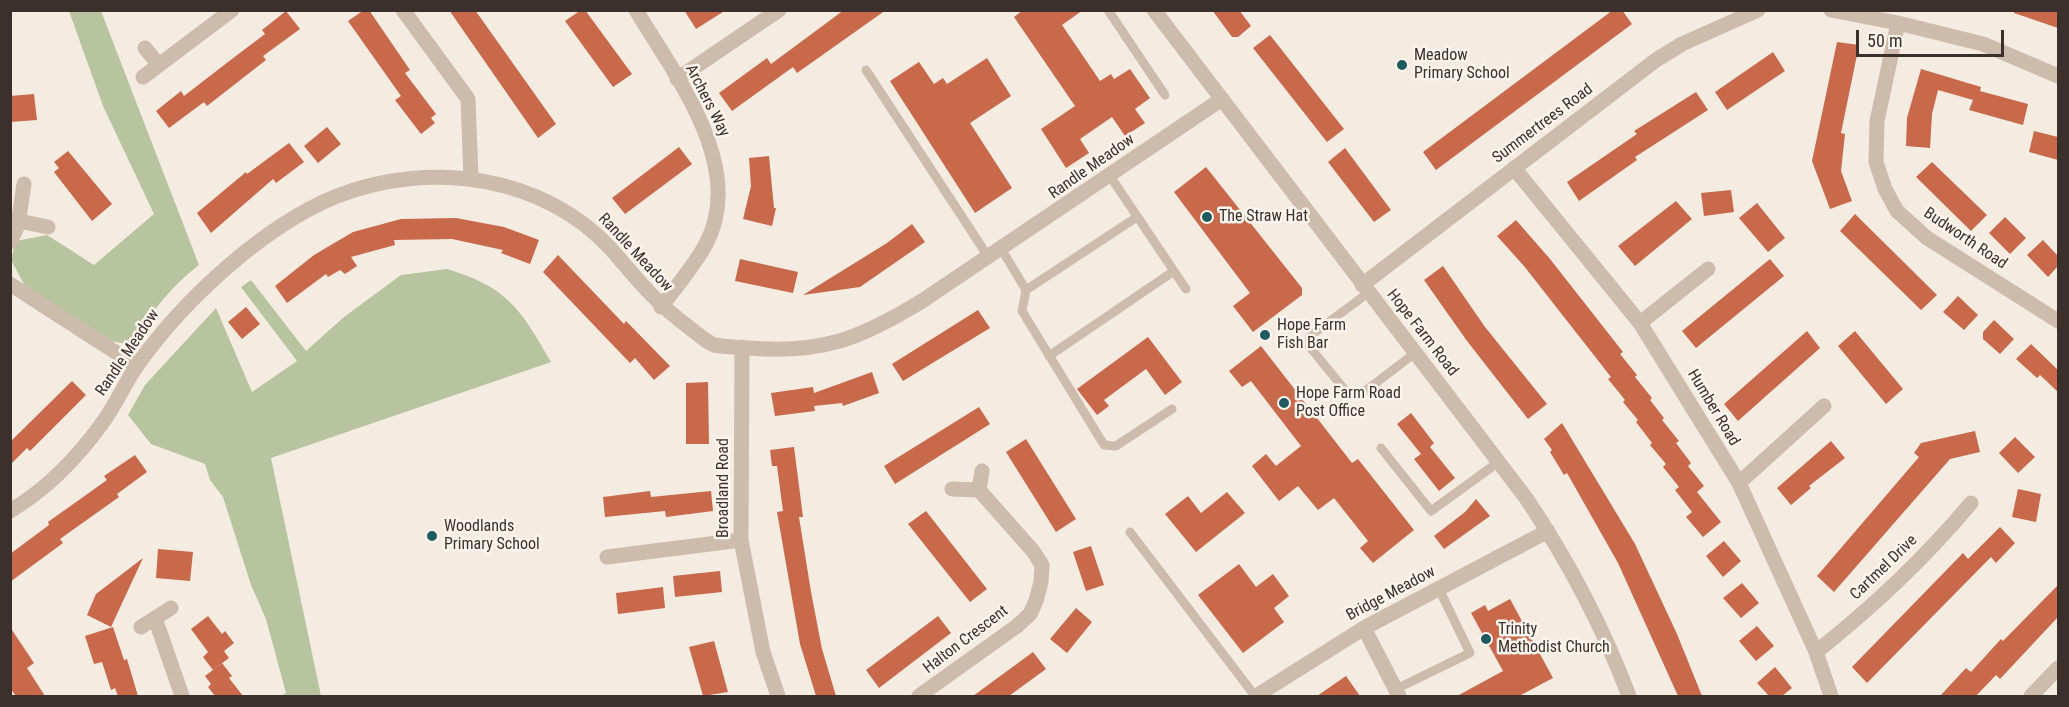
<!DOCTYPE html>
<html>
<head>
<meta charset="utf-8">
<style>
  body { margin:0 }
  #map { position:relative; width:2069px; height:707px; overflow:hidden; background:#f4ebe1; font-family:"Roboto Condensed",sans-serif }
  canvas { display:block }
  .frame { position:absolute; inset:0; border:12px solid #3b302b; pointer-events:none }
  .scale { position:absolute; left:1856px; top:30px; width:148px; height:27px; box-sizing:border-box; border:3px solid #3b302b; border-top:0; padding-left:8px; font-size:18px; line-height:21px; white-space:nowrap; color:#3b302b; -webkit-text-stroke:4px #fbf5ee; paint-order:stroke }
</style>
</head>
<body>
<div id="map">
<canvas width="2069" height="707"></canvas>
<div class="frame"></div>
<div class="scale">50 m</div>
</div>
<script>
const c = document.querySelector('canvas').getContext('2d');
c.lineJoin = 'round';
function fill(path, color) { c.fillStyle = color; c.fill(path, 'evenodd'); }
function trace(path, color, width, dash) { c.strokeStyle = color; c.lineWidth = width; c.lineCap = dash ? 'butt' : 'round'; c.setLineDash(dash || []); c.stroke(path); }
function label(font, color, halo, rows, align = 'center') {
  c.font = font + ' "Roboto Condensed",sans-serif'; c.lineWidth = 5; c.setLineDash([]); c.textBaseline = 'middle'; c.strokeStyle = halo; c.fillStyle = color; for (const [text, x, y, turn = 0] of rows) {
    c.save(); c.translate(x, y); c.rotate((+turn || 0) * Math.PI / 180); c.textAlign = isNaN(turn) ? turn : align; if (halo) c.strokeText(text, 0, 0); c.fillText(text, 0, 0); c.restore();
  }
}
const green = new Path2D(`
  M69 11H101L199 265C170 287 150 315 129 345L112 341 26 288 11 260 16 241 47 235 94 265 154 214 103 106Z
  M447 269C507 287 521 309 551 362L271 458 321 696H281L286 693 266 619 251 585 223 497 210 480 205 464 151 444 128 415 145 385 216 308 252 392 297 361 241 287 251 280 306 351 344 317 401 275Z`);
const building = new Path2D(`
  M364 10H369L410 70 405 73 436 114 431 118 435 123 421 134 395 100 401 96 348 21Z
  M449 10H475L556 124 538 138Z
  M581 10H585L632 74 613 87 565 21Z
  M684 10H726L696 29Z
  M844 10H886L797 73 793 67 732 111 719 93 767 58 771 64Z
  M1023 10H1083L1062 25 1100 81 1111 74 1114 79 1130 69 1150 98 1135 109 1145 123 1125 136 1112 117 1080 139 1089 153 1066 168 1041 129 1075 106 1014 17Z
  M1212 10H1239L1251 26 1238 37H1232Z
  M1613 10H1622L1632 24 1436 170 1423 152Z
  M2014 10H2058V28L2014 13Z
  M286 11 300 29 263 56 266 60 207 106 204 102 169 128 156 111 181 91 184 96 228 62 265 34 262 30Z
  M1270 35 1344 129 1327 142 1253 48Z
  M1837 42 1859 45 1841 133 1845 134 1841 171 1852 201 1830 209 1812 161Z
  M1773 52 1785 71 1727 110 1715 92Z
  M987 58 1011 96 970 123 1012 188 975 213 890 81 919 62 934 84 943 78 947 84Z
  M1921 69 1981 87 1980 91 2028 104 2023 125 1969 110 1973 100 1938 90 1932 114 1930 148 1906 146 1907 118Z
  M1696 92 1708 110 1635 157 1637 160 1579 201 1567 182 1637 134 1634 131Z
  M34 94 37 120 10 122V96Z
  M327 127 341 144 318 163 304 146Z
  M2034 131 2058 137V160L2029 152Z
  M289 143 304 162 276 183 273 179 211 233 197 213 246 172 247 174Z
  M679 147 692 164 625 214 612 198Z
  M1345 148 1391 210 1374 222 1328 162Z
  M68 151 112 204 92 221 54 172 59 168 54 162Z
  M769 156 774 208H776L772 226 743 219 751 186 749 158Z
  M1932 162 1987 215 1971 231 1916 177Z
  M1206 167 1302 288V295L1253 332 1233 306 1250 293 1174 192Z
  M1731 190 1734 212 1704 216 1701 193Z
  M1676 201 1692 219 1635 266 1618 246Z
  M1757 203 1785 238 1768 252 1739 218Z
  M1855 214 1937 295 1921 310 1840 231Z
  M2005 217 2026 238 2010 254 1989 233Z
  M456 218 504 227 539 240 530 264 501 253 503 250 452 239 394 240 395 245 351 257 357 266 345 274 340 270 328 277 326 274 287 303 275 286 314 255 353 232 401 219Z
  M1516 220 1550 259 1623 352 1620 354 1637 375 1635 377 1652 398 1650 400 1664 418 1662 420 1679 441 1676 443 1691 463 1688 466 1704 486 1697 492 1721 522 1703 537 1686 517 1692 512 1675 490 1679 487 1663 467 1666 464 1650 445 1652 443 1636 422 1638 420 1623 402 1625 400 1608 379 1611 377 1524 266 1497 236Z
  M912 224 925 242 860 287 803 295 887 243Z
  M2043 240 2058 256V266L2048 277 2027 255Z
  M558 255 624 324 626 321 670 366 654 380 635 358 630 363 543 272Z
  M740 259 798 272 793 293 735 281Z
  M1770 259 1784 276 1696 348 1682 331Z
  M1443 266 1485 327 1547 404 1528 419 1467 341 1424 280Z
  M1958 296 1978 315 1964 330 1943 312Z
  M246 307 260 324 242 339 228 322Z
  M978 310 990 328 903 381 892 364Z
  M1994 320 2014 339 2000 354 1983 339V332Z
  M1807 331 1820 348 1738 421 1724 404Z
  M1855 331 1903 389 1886 404 1838 346Z
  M1148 337 1182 382 1165 395 1146 369 1104 400 1109 406 1097 415 1077 389Z
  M2031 344 2058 370V392L2040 375 2037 378 2016 359Z
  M1261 346 1352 463 1358 459 1414 530 1373 563 1360 548 1368 541 1334 498 1318 510 1298 486 1279 501 1252 466 1266 454 1276 466 1301 446 1251 381 1242 387 1229 371Z
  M872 372 879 393 843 406 842 403 814 406 815 411 775 416 771 393 813 387 814 393Z
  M72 381 86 395 30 451 27 448 10 465V442Z
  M708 382 709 444H686V383Z
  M979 407 990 424 895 484 884 466Z
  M1411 413 1434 443 1430 447 1455 478 1439 491 1414 459 1421 454 1397 424Z
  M1562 423 1635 544 1677 634 1702 696H1678L1618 563 1567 473 1564 475 1550 452 1552 450 1544 439Z
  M1975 431 1980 452 1950 459 1834 592 1817 576 1919 457 1914 453 1921 443Z
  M2015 437 2035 457 2018 473 1999 453Z
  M1026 439 1076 519 1056 532 1006 452Z
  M1831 441 1845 458 1809 486 1811 488 1791 505 1777 488Z
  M794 447 803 517H799L811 592 822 649 836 696H816L800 644 777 512 783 511 777 466H772L770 450Z
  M135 455 147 472 117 494 119 497 60 539 63 543 10 582V554L49 525 48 522 107 480 104 476Z
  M2018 489 2041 494 2036 522 2012 517Z
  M650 491 651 497 711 491 713 511 666 517 665 511 605 517 603 497Z
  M1227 492 1245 513 1196 552 1165 514 1188 496 1201 513Z
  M1476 499 1490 516 1444 549 1434 536 1465 512Z
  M926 511 987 589 970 602 908 524Z
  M2000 527 2015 543 1996 563 1991 557 1867 683 1852 667 1963 553 1968 559Z
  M1724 541 1741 561 1723 577 1706 556Z
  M1091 546 1104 585 1086 591 1073 552Z
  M158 549 193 552 190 581 156 578Z
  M143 558 111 627 87 615 96 594Z
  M1239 564 1256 587 1273 574 1289 596 1274 608 1284 622 1243 653 1198 595Z
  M720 571 722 592 675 597 673 576Z
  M1742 583 1759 603 1741 618 1723 598Z
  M2058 585V617L2000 679 1996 675 1976 696H1940L1966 668 1971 672 2001 639 2003 641Z
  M663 587 665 608 618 614 616 593Z
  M1510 599 1553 678 1519 696H1457L1503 671 1471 613 1485 605 1488 611Z
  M1076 608 1092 622 1067 653 1050 639Z
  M208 616 222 634 225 631 234 643 224 651 229 658 213 670 203 657 208 652 191 629Z
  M938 616 951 633 879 688 866 670Z
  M1757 626 1774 646 1756 661 1739 641Z
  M10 627 34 663 27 668 45 696H16L10 688Z
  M113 627 124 660 127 659 138 696H118L115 688 111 690 102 662 94 664 85 636Z
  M714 641 728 692 703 696 689 647Z
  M1033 652 1046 669 1009 696H973Z
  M222 663 232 676 229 678 243 696H215L208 687 211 684 205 676Z
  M1775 667 1792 688 1782 696H1769L1757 683Z
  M1346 676 1360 696H1317Z`);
const service = new Path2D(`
  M1108 10 1165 95
  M866 70 989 258
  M1110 176 1186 289
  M1002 250 1026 290 1022 311 1104 445 1116 446 1172 409
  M1026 290 1137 217
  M1368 293 1310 336 1309 346 1349 395H1360L1415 353
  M1049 356 1174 271
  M1381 448 1431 511 1500 461
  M1130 532 1255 696
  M1396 689 1470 653 1439 589`);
const minor = new Path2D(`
  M403 10 468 99 471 177
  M636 10C675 76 747 166 706 244 694 266 676 287 661 307
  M1831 10 1898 23 1983 44 2058 76
  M1898 23 1877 121 1876 162 1885 189 1897 211 1927 238 2058 321
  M145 48 159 65
  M143 77 232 10
  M677 79 779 10
  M1514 168 1640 323 1739 483 1816 652 1831 696
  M19 221 48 227
  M10 242 18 225 24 184
  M10 284 137 366
  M1362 285 1656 60 1682 44 1758 10
  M1640 323 1708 269
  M742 347 741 540 763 652 778 696
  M1739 483 1824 406
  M979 490 982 471
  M10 511C47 489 78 457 103 422 116 404 125 383 138 364 184 300 263 226 337 196 429 160 544 175 612 250 640 283 656 303 691 329 698 334 706 342 714 345 725 347 737 347 748 348 822 354 860 339 922 301L1222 99
  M607 557 741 540
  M155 618 182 696
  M141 627 171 608
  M1364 628 1399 696
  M1816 652C1873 607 1925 558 1971 503
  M919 696 1017 626 1030 614 1036 601 1041 582 1042 565 1033 551 979 490 952 489
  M1256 696 1364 628 1548 531
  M2031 696 2058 668`);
const tertiary = new Path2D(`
  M1154 10 1526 498C1567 559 1603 627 1629 696`);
const markers = [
  [1402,65,6,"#1f5a5e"],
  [1207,217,6,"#1f5a5e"],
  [1265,335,6,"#1f5a5e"],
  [1284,403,6,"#1f5a5e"],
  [432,536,6,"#1f5a5e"],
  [1486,639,6,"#1f5a5e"]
];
const poiNames = [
  ["Meadow",1414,56],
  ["Primary School",1414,74],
  ["The Straw Hat",1219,217],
  ["Hope Farm",1277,326],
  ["Fish Bar",1277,344],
  ["Hope Farm Road",1296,394],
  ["Post Office",1296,412],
  ["Woodlands",444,527],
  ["Primary School",444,545],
  ["Trinity",1498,630],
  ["Methodist Church",1498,648]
];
const streetNames = [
  ["Archers Way",707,101,63],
  ["Summertrees Road",1543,124,-37],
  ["Randle Meadow",1092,167,-35],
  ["Budworth Road",1965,239,34],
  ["Randle Meadow",635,253,47],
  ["Hope Farm Road",1422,333,52],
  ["Randle Meadow",128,353,-56],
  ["Humber Road",1713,408,59],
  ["Broadland Road",724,488,-90],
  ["Cartmel Drive",1884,568,-44],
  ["Bridge Meadow",1391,594,-28],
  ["Halton Crescent",966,640,-37]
];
fill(green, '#b8c4a0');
fill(building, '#c8694b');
trace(service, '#cdbbac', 9);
trace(minor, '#cdbbac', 15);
trace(tertiary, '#cdbbac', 15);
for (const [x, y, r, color] of markers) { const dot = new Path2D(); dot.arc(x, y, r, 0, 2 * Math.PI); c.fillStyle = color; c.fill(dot); trace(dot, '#fbf5ee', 2); }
label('16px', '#3b302b', '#fbf5ee', poiNames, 'left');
label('16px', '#3b302b', '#fbf5ee', streetNames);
</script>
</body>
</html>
